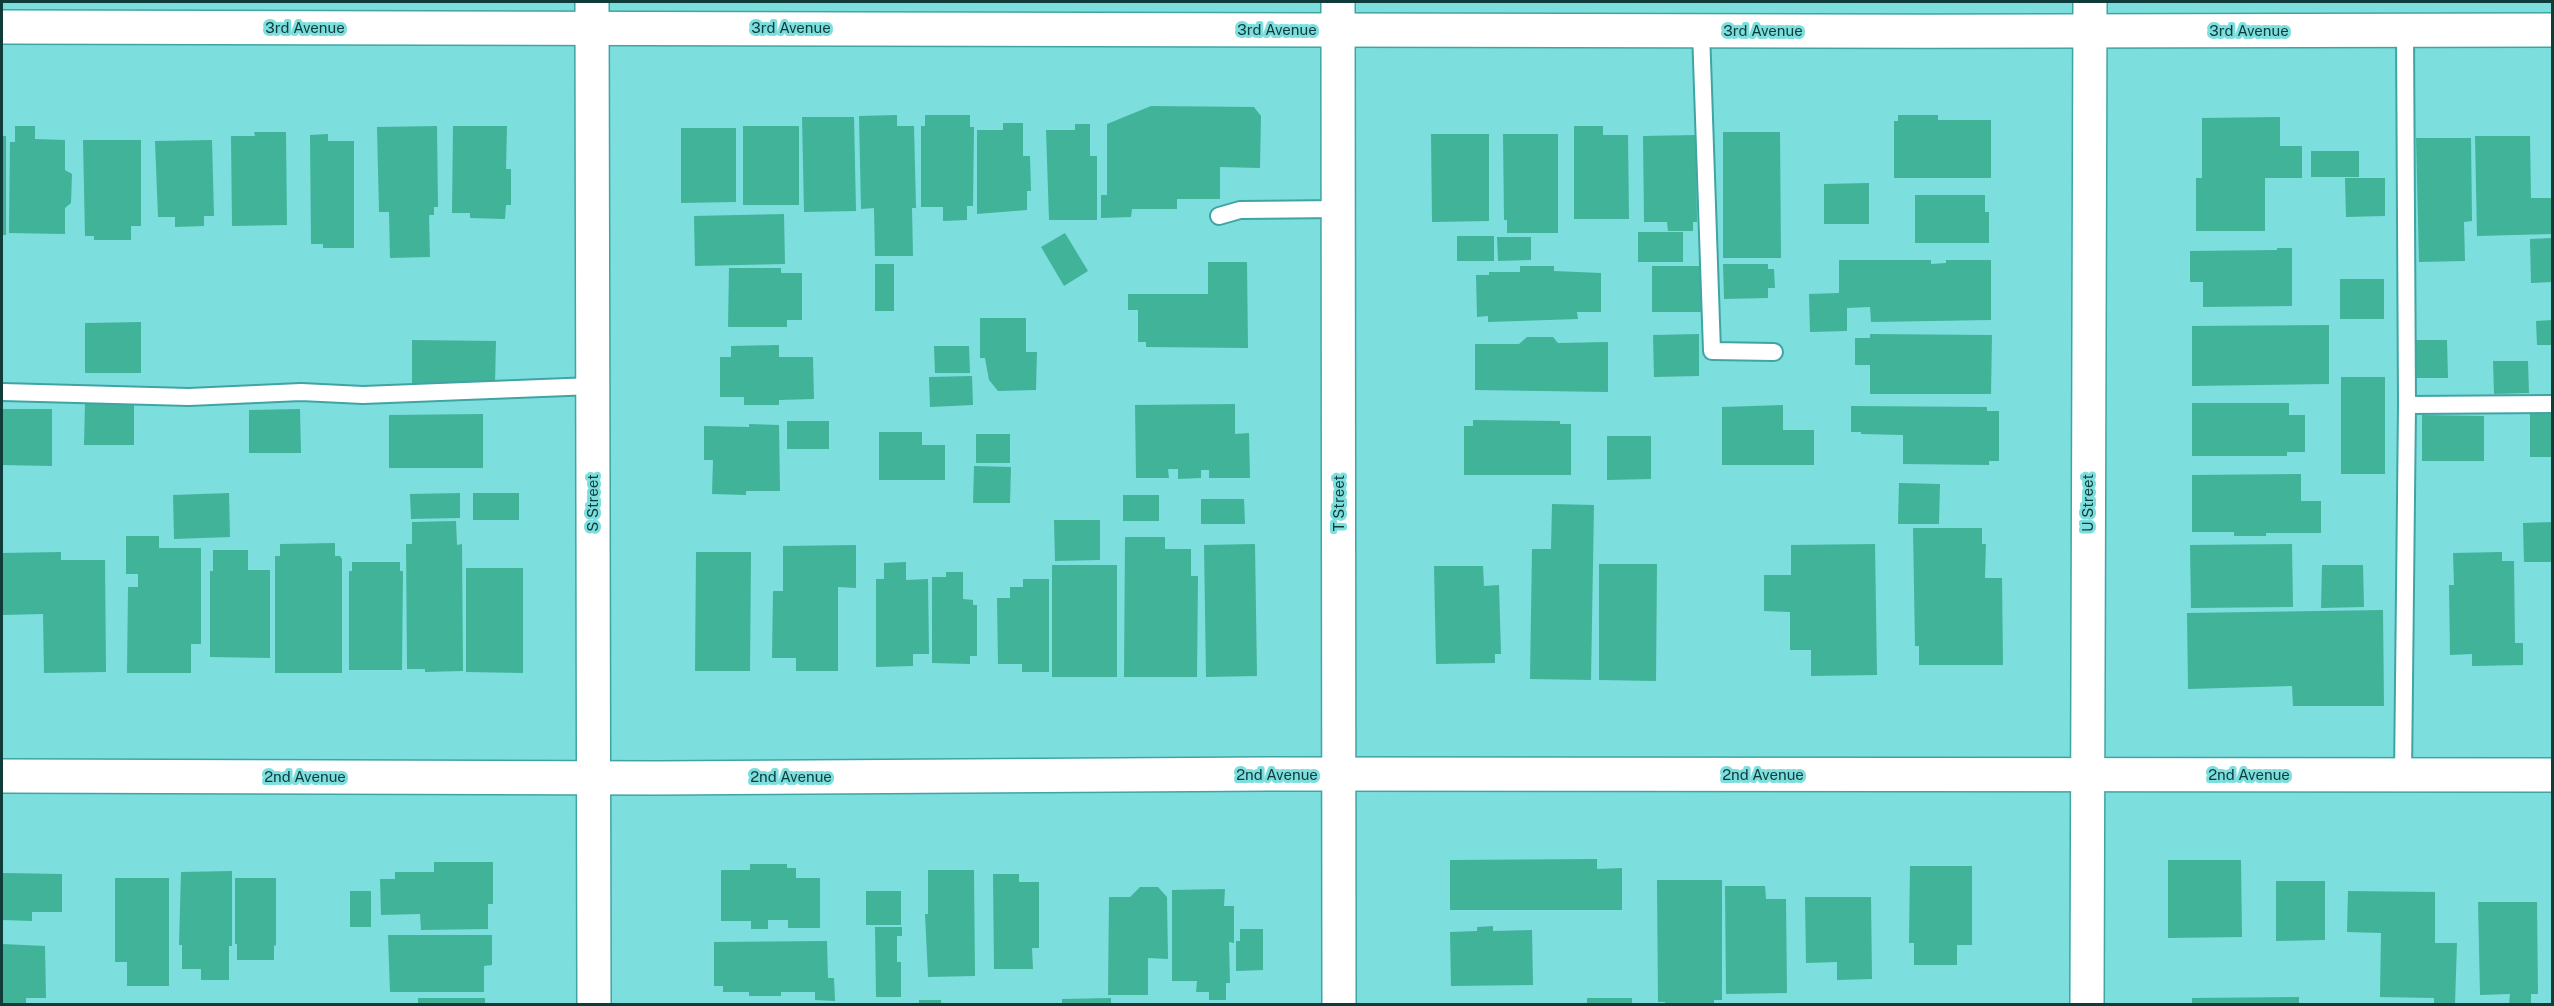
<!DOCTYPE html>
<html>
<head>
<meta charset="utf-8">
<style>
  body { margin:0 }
  #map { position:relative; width:2554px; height:1006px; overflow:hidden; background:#7ddede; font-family:"Public Sans",sans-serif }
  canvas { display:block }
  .frame { position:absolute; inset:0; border:3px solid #103b3b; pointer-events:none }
</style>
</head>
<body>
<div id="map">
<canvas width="2554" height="1006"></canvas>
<div class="frame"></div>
</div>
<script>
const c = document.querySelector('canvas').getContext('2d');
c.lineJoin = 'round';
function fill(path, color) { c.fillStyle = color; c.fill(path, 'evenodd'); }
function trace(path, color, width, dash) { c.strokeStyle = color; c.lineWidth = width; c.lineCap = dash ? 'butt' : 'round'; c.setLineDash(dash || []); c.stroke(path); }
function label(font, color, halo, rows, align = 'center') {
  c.font = font + ' "Public Sans",sans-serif'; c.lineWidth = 6; c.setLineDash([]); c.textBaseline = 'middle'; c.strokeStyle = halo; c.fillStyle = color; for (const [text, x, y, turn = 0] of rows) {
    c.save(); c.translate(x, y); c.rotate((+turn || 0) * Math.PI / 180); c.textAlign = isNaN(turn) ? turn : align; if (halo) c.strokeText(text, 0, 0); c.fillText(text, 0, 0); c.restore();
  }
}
const building = new Path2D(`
  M1151 106 1254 107 1261 116 1260 168 1220 167V199H1177V209H1132L1131 217 1101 218V195H1107V124Z
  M897 115V126H914L916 208H912L913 256H875L874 208 861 209 859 116Z
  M925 115H970V127H974L973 206H967V220L943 221V207H921V126H925Z
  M1898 115H1938V120H1991V178H1894V121H1898Z
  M802 117H854L856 211 804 212Z
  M2280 117V146H2302V178H2265V231H2196V178H2202V118Z
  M1003 123H1023V156H1030L1031 191H1027V210L977 214V130H1003Z
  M1075 124H1090V156H1097V220H1049L1046 130H1075Z
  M15 126H35V139L65 140V170L72 174 71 203 65 208V234L9 233 10 142H15Z
  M437 126 438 207H434V215H429L430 257 390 258 389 212H379L377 127Z
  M453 126H507L506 169H511V205H506L505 219 470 218V213H452Z
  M743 126H799V205H743Z
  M1574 126H1603V135H1628L1629 219H1574Z
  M681 128H736V202L681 203Z
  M254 132H286L287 225 232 226 231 136H255Z
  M1723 132H1780L1781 258H1723Z
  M328 134V141H354V248H323V244H311L310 135Z
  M1431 134H1489V221L1432 222Z
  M1503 134H1558V233H1507V220H1504Z
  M1696 135 1697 222H1693V231H1668L1667 222H1644L1643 136Z
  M2 136H6V235H2Z
  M2475 136H2530L2531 198H2552V234L2477 236Z
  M2416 138H2471L2472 221 2464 222 2465 261 2419 262Z
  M83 140H141V226H131V240H94V236H85Z
  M212 140 214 216H204V226L175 227V217H158L155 141Z
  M2311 151H2359V177H2311Z
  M2345 178H2385V216L2346 217Z
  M1869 183V224H1824V184Z
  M1915 195H1985V212H1989V243H1915Z
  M784 214 785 264 695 266 694 216Z
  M1638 232H1683V262H1638Z
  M1065 233 1088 271 1064 286 1041 247Z
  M1457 236H1494V261H1457Z
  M1497 237H1531V260L1498 261Z
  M2552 238V282L2531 283 2530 239Z
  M2277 248H2292V306L2203 307V282H2190V251L2277 250Z
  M1839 260H1931V264L1946 263V260H1991V320L1871 322 1870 307 1847 308V331L1810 332 1809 294 1839 293Z
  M1208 262H1247L1248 348 1146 347V342H1138V310H1128V294H1208Z
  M875 264H894V311H875Z
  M1723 264H1768V269H1774L1775 288H1768V298L1724 299Z
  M1520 266H1554V271L1601 273V312H1577L1578 319 1488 322V316L1477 317 1476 275H1489V272H1520Z
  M1652 266H1701V312H1652Z
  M729 268H781V273H802V320H787V327H728Z
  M2340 279H2384V319H2340Z
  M980 318H1026V352H1037L1036 390 998 391 989 380 985 358H980Z
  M2552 320V345H2537L2536 321Z
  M141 322V373H85V323Z
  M2329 325V384L2192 386V326Z
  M1699 334V376L1654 377 1653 335Z
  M1870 334 1992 335 1991 394H1870V365H1855V338H1870Z
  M1527 337H1553L1558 343 1608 342V392L1475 390V344H1519Z
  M412 340 496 341 495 384 412 383Z
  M2409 340H2447L2448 378H2409Z
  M779 345V357H813L814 399 779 400V405H744V397H720V357H731V346Z
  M934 346H969L970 373H935Z
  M2493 361H2528L2529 393 2494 394Z
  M972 376 973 405 930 407 929 377Z
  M2341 377H2385V474H2341Z
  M85 403H134V445H84Z
  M2192 403H2289V415H2305V452H2287V456H2192Z
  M1235 404V434L1249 433 1250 478H1209V470H1201V478L1178 479V469H1168L1169 478H1136L1135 405Z
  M1783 405V430H1814V465H1722V407Z
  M1851 406 1987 407V411H1999V461H1989V465L1903 464V435L1861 434V432H1851Z
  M2 409H52V466L2 465Z
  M300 409 301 453H249V410Z
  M2530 410H2552V457H2530Z
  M483 414V468H389V415Z
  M2422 415 2484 416V461H2422Z
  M1473 420 1560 421V424H1571V475H1464V426H1473Z
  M787 421H829V449H787Z
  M749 424 779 425 780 491H746V495L712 494 713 460H704V426L749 427Z
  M879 432H922V445H945V480H879Z
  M976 434H1010V463H976Z
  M1607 436H1651V479L1607 480Z
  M974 466 1011 467 1010 503H973Z
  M2301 474V501H2321V533H2266V536H2234V532H2192V475Z
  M1899 483 1940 484 1939 524H1898Z
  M229 493 230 537 174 539 173 495Z
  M460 493V518L411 519 410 494Z
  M473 493H519V520H473Z
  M1123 495H1159V521H1123Z
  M1201 499H1244L1245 524H1201Z
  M1552 504 1594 505 1591 680 1530 679 1532 549H1551Z
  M1054 520H1100V560L1055 561Z
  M456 521 457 545 462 544 463 671 425 672V669H407L406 544H412V522Z
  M2552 522V562H2524L2523 523Z
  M1913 528H1982V544H1986L1985 578H2002L2003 665H1919V646H1915Z
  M126 536H159V548H201V644H191V673H127L128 587H138V574H126Z
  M1125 537H1165V549H1191V576H1198L1197 677H1124Z
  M335 543V556H340L342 559V673H275V556H280V544Z
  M1255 544 1257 676 1206 677 1204 545Z
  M1875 544 1877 675 1811 676V650H1790V612L1764 611V575H1791V545Z
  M2292 544 2293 607 2191 608 2190 545Z
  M856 545V588L838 587V671H796V658H772L773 591H783V546Z
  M213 550H248V570H270V658L210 657V571H213Z
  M61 552V560H105L106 672 44 673 43 614 2 615V553Z
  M696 552H751L750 671H695Z
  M2502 552V561H2514L2515 643H2523V665L2472 666V654L2450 655 2449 585H2454L2453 553Z
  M352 562H400V571H403L402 670H349V571H352Z
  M906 562V580L928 579 929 654H913V666L876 667V579H884V563Z
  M1599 564H1657L1656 681 1599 680Z
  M1052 565H1117V677H1052Z
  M2322 565H2363L2364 607 2321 608Z
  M1434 566H1483L1484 586 1499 585 1501 654H1495V663L1436 664Z
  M466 568H523V673L466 672Z
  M946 572H963V599L973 600V605H977V656H970V664L932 663V577H946Z
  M1023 579H1049V672H1022V664H998L997 598H1010V587H1023Z
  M2383 610 2384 706H2293L2292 686 2188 689 2187 613Z
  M1597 859V869L1622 868V910H1450V860Z
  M2168 860H2241L2242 937 2168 938Z
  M434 862H493V904H488V929L421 930 420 914 381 915 380 879H395V872H434Z
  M750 864H787V868H796V878H820V928H788V920H768V929H751V921H721V870H750Z
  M1910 866H1972V945H1957V965H1914V943H1909Z
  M928 870H974L975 976 928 977 925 914H928Z
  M232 871V946H229V980H201V969H182V945H179L181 872Z
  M2 873 62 874V912H32V921L2 920Z
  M993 874H1019V882H1039V948H1032L1033 969H994Z
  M115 878H169V986H127V962H115Z
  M235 878H276V945L274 946V960H237V944H235Z
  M1657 880H1722V1000H1714V1004H1665V1002H1658Z
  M2276 881H2325V940L2276 941Z
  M1725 886H1765L1766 899H1786L1787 993 1726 994Z
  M1140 887H1158L1167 897 1168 959 1148 958V995H1108L1109 897H1130Z
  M1225 889 1224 906H1234V943L1229 942 1230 983H1226V1000H1209V992H1196L1197 981H1172V890Z
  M350 891H371V927H350Z
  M866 891H901V925H866Z
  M2348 891 2435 892V943H2457L2455 1004H2434V998L2380 997 2381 933 2347 932Z
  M1805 897H1871L1872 979 1837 980V962L1806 963Z
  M2478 902H2537L2538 994H2531V1004H2509L2510 994 2480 995Z
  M1493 926V931L1532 930 1533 985 1451 986 1450 932 1477 931V927Z
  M875 927H902V936H897V962H901V997H876Z
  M1240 929H1263V970L1236 971V941H1240Z
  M388 935H492V965L484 966V992H390Z
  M827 941 828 978H834L835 1001 815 1000V992H781V996H749V992H723V986H714V942Z
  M2 944 45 946 46 998H26V1004H2Z
  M2299 997V1004H2192V998Z
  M418 998H485V1004H418Z
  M1111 998V1004H1062V999Z
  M1587 998H1632V1004H1587Z
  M919 1000H941V1004H919Z`);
const service = new Path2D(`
  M1701 31 1712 351 1774 352
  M2405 31 2407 405
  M1219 216 1240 210 1339 209
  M2 392 189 397 301 392 363 395 593 386
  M2403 775 2407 405 2552 404`);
const minor = new Path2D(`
  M592 2 594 1004
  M1338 2 1339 1004
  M2087 1004 2090 2`);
const tertiary = new Path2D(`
  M2 27C852 28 1702 34 2552 30
  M2 776 657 778 1269 774 2552 775`);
const streetNames = [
  ["3rd Avenue",305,28],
  ["3rd Avenue",791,28],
  ["3rd Avenue",1277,30],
  ["3rd Avenue",1763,31],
  ["3rd Avenue",2249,31],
  ["S Street",593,503,-90],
  ["T Street",1339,503,-90],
  ["U Street",2088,503,-90],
  ["2nd Avenue",1277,775],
  ["2nd Avenue",1763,775],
  ["2nd Avenue",2249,775],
  ["2nd Avenue",305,777],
  ["2nd Avenue",791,777]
];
fill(building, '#40b399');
trace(service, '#40a4a4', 20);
trace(minor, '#40a4a4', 36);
trace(tertiary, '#40a4a4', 36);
trace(service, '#fff', 16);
trace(minor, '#fff', 33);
trace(tertiary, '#fff', 33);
label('15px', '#103b3b', '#7ddede', streetNames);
</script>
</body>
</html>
